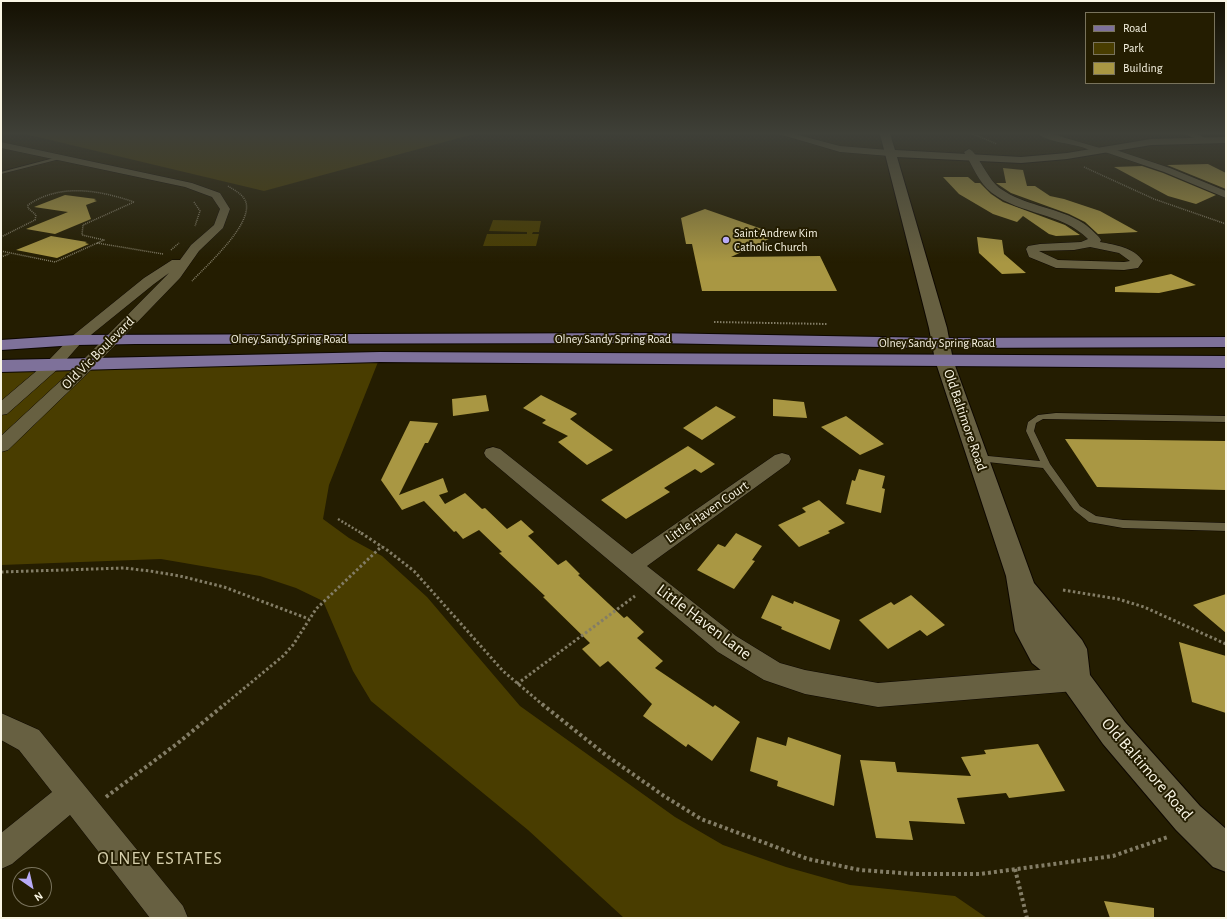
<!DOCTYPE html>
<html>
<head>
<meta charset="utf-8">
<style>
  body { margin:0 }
  #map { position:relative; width:1227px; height:919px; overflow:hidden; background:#241d01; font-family:"Alegreya Sans",sans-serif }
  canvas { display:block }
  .frame { position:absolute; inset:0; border:2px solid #f9f5e4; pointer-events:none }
  .legend { position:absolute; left:1085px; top:12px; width:130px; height:72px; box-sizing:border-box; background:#241d01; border:1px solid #79735c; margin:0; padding:5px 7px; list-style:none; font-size:12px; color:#f9f5e4 }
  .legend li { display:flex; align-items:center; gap:8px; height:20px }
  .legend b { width:20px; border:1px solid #79735c }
  .north { position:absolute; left:12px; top:867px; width:40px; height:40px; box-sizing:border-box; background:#241d01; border:1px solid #79735c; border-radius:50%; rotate:146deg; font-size:11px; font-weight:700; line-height:16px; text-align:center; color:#f9f5e4 }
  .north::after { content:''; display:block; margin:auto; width:14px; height:18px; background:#b8abf7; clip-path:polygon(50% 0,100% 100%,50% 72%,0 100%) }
</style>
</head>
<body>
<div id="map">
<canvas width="1227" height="919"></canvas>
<div class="frame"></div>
<ul class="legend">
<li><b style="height:5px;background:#7e719a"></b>Road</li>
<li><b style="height:11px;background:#493d00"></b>Park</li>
<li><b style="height:11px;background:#a99743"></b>Building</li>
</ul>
<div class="north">N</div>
</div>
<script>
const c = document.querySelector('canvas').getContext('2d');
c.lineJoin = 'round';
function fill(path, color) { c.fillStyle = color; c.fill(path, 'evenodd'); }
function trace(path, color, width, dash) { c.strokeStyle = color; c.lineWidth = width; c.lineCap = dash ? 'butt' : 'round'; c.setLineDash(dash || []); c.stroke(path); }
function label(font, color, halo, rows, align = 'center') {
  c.font = font + ' "Alegreya Sans",sans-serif'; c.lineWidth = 4; c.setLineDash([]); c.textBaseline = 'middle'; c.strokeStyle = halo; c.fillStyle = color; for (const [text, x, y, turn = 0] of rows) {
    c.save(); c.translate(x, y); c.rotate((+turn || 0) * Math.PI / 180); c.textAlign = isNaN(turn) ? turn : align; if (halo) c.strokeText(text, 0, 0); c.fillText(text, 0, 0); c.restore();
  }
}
const green = new Path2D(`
  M25 134H474L264 191Z
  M493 220 541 221 539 232H533L532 234H539L536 246H483L487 234H527V232L489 231Z
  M380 357 329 485 323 519 349 538 382 556 427 597 520 706 675 817 723 845 786 867 850 885 955 896 987 918H624L528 830 371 701 353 671 323 601 296 588 260 576 161 559 1 565V366Z`);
const building = new Path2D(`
  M1208 164 1226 173V189L1167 165Z
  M1142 166 1163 173 1216 195 1196 204 1168 196 1114 167Z
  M1003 168 1023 170 1027 186H1035L1050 196 1064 199 1100 211 1138 232 1098 234 1085 222 1069 214 1011 193 996 183H1006Z
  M943 177H968L975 183H980L991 194 1003 202 1065 225 1080 235 1056 236 1049 234 1023 216 1017 222 993 214 959 194Z
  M65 195 96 199 94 200 97 201 86 205 91 219 55 234 26 229 68 212 34 207Z
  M705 209 762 229 757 231 773 237 731 257 820 256 837 291H702L692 244H686L681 218Z
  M51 236 87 242 85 243 89 244 57 258 16 250Z
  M977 237 1002 240 1004 254 1026 273 1002 274 979 253Z
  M1171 274 1196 285 1159 293 1115 292V287Z
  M486 395 489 411 453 416 452 399Z
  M541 395 576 413 577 414 570 419 613 450 587 465 558 442 568 436 542 423 546 420 523 408Z
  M773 399 804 402 807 418 773 416Z
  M716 406 736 417 702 440 683 428Z
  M846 416 884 444 860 455 821 427Z
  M410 421 438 423 428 443H425L399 495 443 478 448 492 439 495 445 504 465 493 482 509 485 508 507 529 521 520 534 532 528 536 558 565 566 560 580 574 578 575 624 618 627 616 644 632 637 638 663 661 655 668 713 707 715 705 740 722 712 761 688 744 686 747 643 716 652 704 608 661 600 667 582 649 590 643 543 597 545 596 499 553 502 552 479 530 463 539 456 531 454 532 424 501 402 510 381 480Z
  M1065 439 1226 441V490L1097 487Z
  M688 446 715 464 701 473 695 469 664 488 670 492 626 519 601 500Z
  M859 469 885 476 882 488 885 489 881 513 846 504 852 480 855 481Z
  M819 500 845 523 828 531 830 533 799 547 778 525 806 512 802 508Z
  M736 533 762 546 752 560 755 561 734 589 697 570 718 544 725 547Z
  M1226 594V633L1193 605Z
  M772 595 793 604 794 601 840 620 830 650 781 629 782 627 761 618Z
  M911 595 945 625 927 636 920 630 888 649 859 620 891 602 894 605Z
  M1179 642 1226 656V713L1192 702Z
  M757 737 786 746 788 737 841 755 834 806 777 786 778 781 750 771Z
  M1038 744 1065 791 1009 798 1006 793 957 798 965 824 909 821 913 840 876 838 860 760 895 762 897 772 971 776 961 757 986 754 984 750Z
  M1104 901 1154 908V918H1110Z`);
const pathFar4 = new Path2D(`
  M973 134 997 144
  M1084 167 1154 199 1226 224
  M194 202 200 211 195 226
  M1 237 35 220 36 215 28 208V205C60 183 99 190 134 202
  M97 243 163 254
  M171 250 179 243
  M1 251 55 262 104 240 82 235 83 225 134 202
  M1 257 9 254
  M192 281C206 266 256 222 245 200 241 193 234 190 228 186`);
const pathFar3 = new Path2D(`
  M714 322 827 324`);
const pathFar2 = new Path2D(`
  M338 519 363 534`);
const pathFar1 = new Path2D(`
  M361 533 387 550 414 571 503 671 543 705
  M1 572 124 568 150 571 180 576 224 587 309 619
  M1063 590 1118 599 1144 607 1226 644
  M517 684 635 596
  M224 705 283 656 293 645 316 609 382 546`);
const path = new Path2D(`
  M542 704 607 756 664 796 701 819 808 859 860 870 915 874H980L1113 856 1168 837
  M106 797 178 743 225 704
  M1015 869 1027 918`);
const service = new Path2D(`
  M58 157 60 159 1 174V172Z
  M1056 413 1226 416V422L1043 419 1036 423 1034 431 1050 464 1080 506 1096 516 1123 520 1226 523V531L1123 528 1089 522 1074 510 1043 468 978 461 974 458 978 455 1040 461 1026 431 1028 422 1038 415Z`);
const minor = new Path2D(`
  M779 134H794L840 146 889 150 894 153 889 156 840 152Z
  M1039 134H1052L1100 148 1107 147 1170 168 1226 191V198L1164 172 1102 151C1096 154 1092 151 1087 149 1074 143 1048 143 1039 134Z
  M1185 134H1197L1209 140 1205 143Z
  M1 142 192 183 220 193 230 209 223 228 199 251 180 278 94 367 8 450 1 452V436L82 361 169 273 154 284 81 343 59 368 7 414 1 415V401L47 362 71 337 144 278 172 260H180L191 245 214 225 220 209 212 197 185 187 1 148Z
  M969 149C977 151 988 181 1001 189 1024 205 1054 207 1078 220 1086 224 1093 231 1099 237L1101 240 1100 242C1116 245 1133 247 1143 261L1138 268 1124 270 1056 268 1029 257 1026 249 1028 246 1040 244 1081 242 1088 239C1061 212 1021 215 992 193 978 182 973 166 964 152ZM1090 247 1119 253 1130 261 1124 262 1058 260 1039 251 1074 250Z
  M493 447 500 449 632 554 775 455 782 453 789 455 791 459 789 463 647 566 736 636 780 663 805 670 878 683 1075 667 1084 671 1088 679 1084 687 1075 691 878 707 805 694 764 680 718 652 486 457 484 453 486 449Z
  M1 713 39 730 183 906 188 918H150L70 815 12 864 1 869V833L52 792 19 750 1 740Z`);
const tertiary = new Path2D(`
  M880 134H890L895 150 1021 157 1067 153 1151 139 1226 137V143L1151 145 1067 159 1021 163 897 157 947 328 953 360 1034 583 1082 640 1087 649 1090 675 1125 722 1200 806 1226 829V872L1213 867 1176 830 1103 744 1064 689 1032 663 1015 631 1006 576 935 360 929 328Z`);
const primary = new Path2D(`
  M651 333 940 338 1226 337V347L940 348 651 343 135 344 76 345 1 350V340L76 335Z
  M380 352 1226 356V368L380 362 1 372V360Z`);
const markers = [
  [726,240,4,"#b8abf7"]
];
const farPoinames = [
  ["Saint Andrew Kim",734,233],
  ["Catholic Church",734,247]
];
const farStreetnames = [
  ["Olney Sandy Spring Road",289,339],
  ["Olney Sandy Spring Road",613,339],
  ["Olney Sandy Spring Road",937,343]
];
const streetNames = [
  ["Old Vic Boulevard",98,353,-45],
  ["Old Baltimore Road",965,420,71],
  ["Little Haven Court",707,512,-35]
];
const nearStreetnames = [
  ["Little Haven Lane",704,622,37],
  ["Old Baltimore Road",1147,769,49]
];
const nearNeighbourhoodnames = [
  ["OLNEY ESTATES",160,859]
];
fill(green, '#493d00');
fill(building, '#a99743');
trace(service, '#0d0700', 1);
trace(minor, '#0d0700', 1);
trace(tertiary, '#0d0700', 2);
trace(primary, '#0d0700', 2);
trace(pathFar4, '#837d66', 1.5, [1, 1]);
trace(pathFar3, '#837d66', 2, [1.5, 1.5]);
trace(pathFar2, '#837d66', 2.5, [2, 2]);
trace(pathFar1, '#837d66', 3, [2.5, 2.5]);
trace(path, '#837d66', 4, [3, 3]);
fill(service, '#676041');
fill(minor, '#676041');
fill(tertiary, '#676041');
fill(primary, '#7e719a');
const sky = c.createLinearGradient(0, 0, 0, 263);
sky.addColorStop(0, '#141001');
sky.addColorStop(0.51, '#3f4038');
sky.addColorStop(1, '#3f403800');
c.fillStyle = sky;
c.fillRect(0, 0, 1227, 263);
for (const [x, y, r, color] of markers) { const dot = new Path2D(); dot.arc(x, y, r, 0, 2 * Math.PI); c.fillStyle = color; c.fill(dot); trace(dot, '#241d01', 1.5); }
label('12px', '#f9f5e4', '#241d01', farPoinames, 'left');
label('12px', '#f9f5e4', '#241d01', farStreetnames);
label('14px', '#f9f5e4', '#241d01', streetNames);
label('17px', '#f9f5e4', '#241d01', nearStreetnames);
c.letterSpacing = '1px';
label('18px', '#d6cfac', '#241d01', nearNeighbourhoodnames);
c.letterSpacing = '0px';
</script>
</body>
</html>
